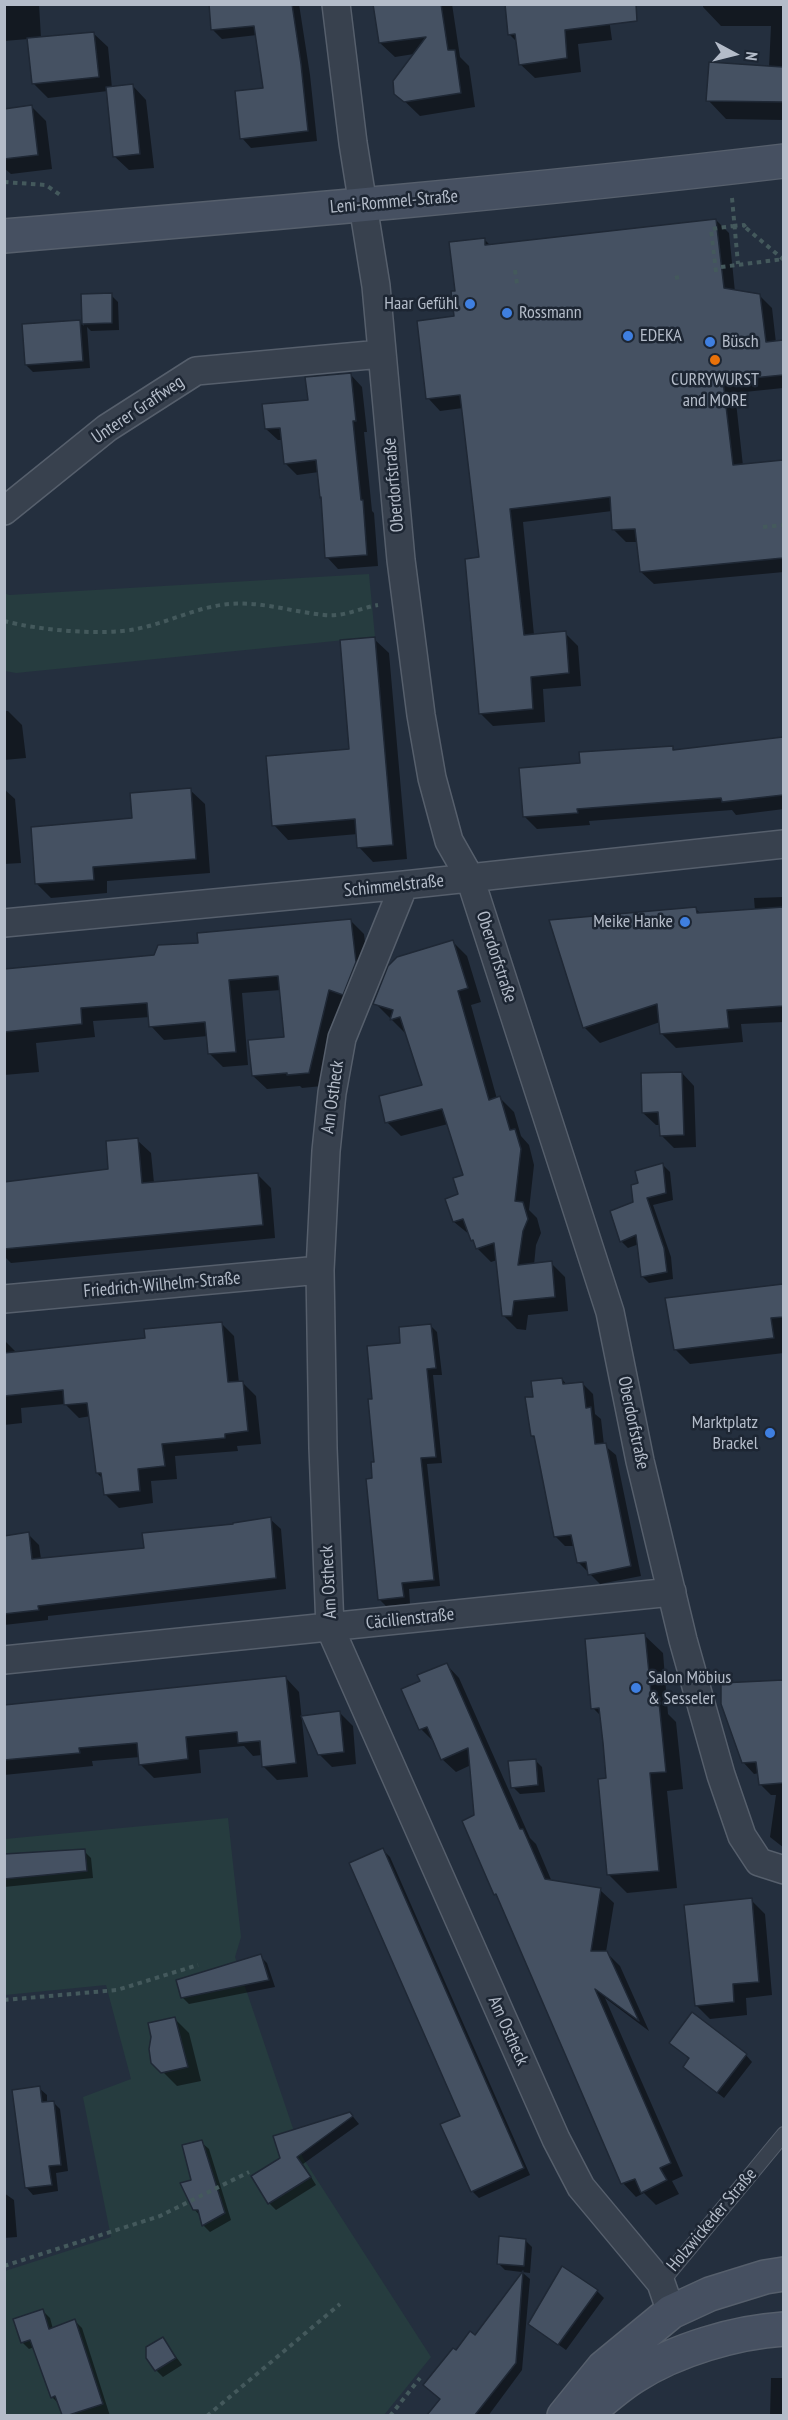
<!DOCTYPE html>
<html>
<head>
<meta charset="utf-8">
<style>
  body { margin:0 }
  #map { position:relative; width:788px; height:2420px; overflow:hidden; background:#242f3e; font-family:"PT Sans Narrow",sans-serif }
  canvas { display:block }
  .frame { position:absolute; inset:0; border:6px solid #b4bcc9; pointer-events:none }
  .north { position:absolute; left:704px; top:24px; width:60px; height:60px; -webkit-text-stroke:4px #1d2633; paint-order:stroke; rotate:97deg; font-size:16px; font-weight:700; line-height:24px; text-align:center; color:#b4bcc9 }
  .north::after { content:''; display:block; margin:auto; width:21px; height:27px; background:#b4bcc9; clip-path:polygon(50% 0,100% 100%,50% 72%,0 100%) }
</style>
</head>
<body>
<div id="map">
<canvas width="788" height="2420"></canvas>
<div class="frame"></div>
<div class="north">N</div>
</div>
<script>
const c = document.querySelector('canvas').getContext('2d');
c.lineJoin = 'round';
function fill(path, color) { c.fillStyle = color; c.fill(path, 'evenodd'); }
function trace(path, color, width, dash) { c.strokeStyle = color; c.lineWidth = width; c.lineCap = dash ? 'butt' : 'round'; c.setLineDash(dash || []); c.stroke(path); }
function label(font, color, halo, rows, align = 'center') {
  c.font = font + ' "PT Sans Narrow",sans-serif'; c.lineWidth = 5; c.setLineDash([]); c.textBaseline = 'middle'; c.strokeStyle = halo; c.fillStyle = color; for (const [text, x, y, turn = 0] of rows) {
    c.save(); c.translate(x, y); c.rotate((+turn || 0) * Math.PI / 180); c.textAlign = isNaN(turn) ? turn : align; if (halo) c.strokeText(text, 0, 0); c.fillText(text, 0, 0); c.restore();
  }
}
const green = new Path2D(`
  M369 574 375 637 16 673 5 671 4 593 9 595Z
  M228 1818 241 1937 235 1957 303 2158 431 2357 384 2415H5V2271L111 2237 83 2097 131 2079 106 1985 5 1995V1839Z`);
const shadow = new Path2D(`
  M4 4H39L41 38 93 33 108 47 112 88 132 85 146 100 154 168 129 170 114 156 108 91 48 98 33 83 28 39 4 41Z
  M209 4H299L310 75 317 141 251 148 242 138 264 89 257 35 222 39 213 30Z
  M374 4H452L460 57 469 66 475 107 420 116 396 93 414 54 395 57 380 43Z
  M607 4 612 40 578 44 581 72 535 78 520 64 517 42 509 34Z
  M703 4H784V120L726 119 708 100 769 68 771 26H721L703 7Z
  M32 107 46 121 52 169 11 174 4 168V110Z
  M716 220 729 233 735 292 759 295 772 308 776 343 784 342V396L783 388 735 393 743 466 784 462V572L654 584 641 572 638 542H626L613 529 612 511 523 522 534 635 565 633 578 646 581 686 543 689 545 722 493 726 480 713 481 559 463 408 440 411 428 398 456 318 457 292 484 239 491 246Z
  M111 295 118 302 119 330 91 331 87 327 90 368 33 372 26 365 80 321 84 326 83 296Z
  M351 375 362 387 367 432H364L372 511 374 513 378 566 338 569 327 557 319 472 297 475 285 463 283 440H278L266 429Z
  M374 639 389 653 407 859 373 862 359 847 358 834 288 840 274 825 351 750Z
  M4 711H8L22 725 26 758 4 760Z
  M784 739V809L736 815 732 810 589 821 590 825 537 829 525 817 582 765 672 747 676 751Z
  M4 789 15 799 21 863 4 864Z
  M190 790 205 804 210 873 107 881V893L51 898 37 884 133 820Z
  M784 897V1022L741 1024 743 1042 676 1048 661 1033 660 1022 600 1043 585 1028 551 922 696 909 701 914 755 911 754 898Z
  M351 921 364 934 369 977 322 1086 302 1088 300 1086 267 1089 253 1076 285 1038 281 990 242 993 248 1065 223 1067 209 1053 208 1036 164 1040 151 1026 150 1017 93 1021 95 1037 36 1043 39 1072 4 1075V970L155 956 199 944Z
  M453 942 467 956 481 1002 471 1005 497 1099 500 1098 514 1112 521 1136 529 1145 534 1165 529 1210 537 1218 541 1233 536 1245 534 1265 551 1263 565 1277 568 1311 528 1315 526 1330 517 1329 503 1315 497 1260 491 1262 477 1248 470 1235 454 1222 447 1200 460 1195 465 1176 448 1124 401 1136 387 1122 424 1086 406 1034 375 1003Z
  M682 1073 694 1086 696 1147 674 1148 662 1136 661 1125H656L643 1113Z
  M137 1140 151 1153 154 1183 257 1174 271 1188 275 1238 11 1263 4 1256V1183L110 1170Z
  M663 1165 670 1172 673 1200 653 1205 671 1257 673 1279 649 1283 642 1276 639 1244 628 1248 621 1241 640 1184Z
  M784 1286V1353L690 1364 675 1349 667 1299Z
  M221 1323 234 1336 239 1383 242 1382 256 1396 261 1444 237 1446 238 1451 175 1456 177 1479 151 1481 153 1503 119 1508 105 1494 103 1479 97 1473 91 1416 79 1418 65 1404 21 1408 22 1423 4 1425V1340L16 1352 147 1339Z
  M430 1325 437 1332 442 1375H433L442 1463 427 1464 440 1586 409 1589 410 1604 386 1606 379 1599 373 1479 375 1463 373 1400 402 1345Z
  M562 1379 567 1385 583 1384 593 1394 595 1414 601 1419 604 1445 616 1455 641 1576 600 1584 579 1563 575 1546H565L555 1536 537 1440 532 1436 534 1398Z
  M270 1519 281 1529 286 1589 48 1616V1620L4 1625V1554L28 1534 39 1545 41 1559 145 1550Z
  M644 1635 663 1653 668 1714 676 1722 683 1789 667 1791 677 1888 627 1893 609 1875 608 1779 602 1717 593 1708Z
  M446 1664 459 1678 530 1838 536 1844 552 1882 600 1890 614 1903 606 1952 620 1966 649 2031 605 1998 683 2176 672 2181 679 2194 656 2205 644 2193 636 2197 623 2183 499 1898 495 1894 476 1816 471 1765 456 1772 442 1759 434 1742 421 1729 422 1682Z
  M286 1678 299 1692 308 1777 277 1780 263 1766 262 1755 253 1756 244 1746 199 1750 201 1773 154 1778 140 1764V1757L92 1761 93 1766 4 1775V1707Z
  M784 1681V1848L770 1837 776 1795H771L760 1784 759 1773 754 1774 743 1762 722 1684Z
  M340 1713 353 1726 356 1764 332 1767 319 1754Z
  M535 1760 542 1767 545 1792 520 1794 513 1787Z
  M383 1850 390 1857 530 2175 479 2198 472 2191 462 2117Z
  M84 1851 91 1858 93 1878 4 1887V1856Z
  M751 1900 765 1914 772 1995 746 1998 747 2015 710 2019 696 2005Z
  M260 1956 267 1963 275 1987 189 2004 182 1997Z
  M175 2019 189 2033 201 2081 177 2086 153 2062Z
  M671 2043 746 2055 752 2062 724 2098 692 2073 690 2059Z
  M39 2088 47 2095V2103L53 2102 60 2109 68 2171 56 2173 58 2191 33 2195 26 2187Z
  M350 2113 359 2124 303 2164 316 2185 276 2210 269 2203 253 2176Z
  M201 2142 209 2149 231 2220 210 2232 204 2226 201 2217 194 2209 193 2181Z
  M4 2193 14 2200 17 2237 4 2238Z
  M525 2240 532 2247 530 2273 505 2270 498 2263Z
  M523 2273 530 2279 522 2370 488 2416H429L442 2399 456 2352 475 2337Z
  M597 2291 604 2298 566 2350 530 2324Z
  M43 2311 50 2318 53 2329 75 2321 82 2328 110 2416H65L59 2404 52 2397 34 2347 29 2349 22 2342Z
  M163 2339 182 2365 163 2377 156 2370Z
  M771 2378H784V2416H770Z`);
const building = new Path2D(`
  M209 4H292L301 64 308 131 240 139 235 91 263 88 254 26 211 30Z
  M373 4H441L448 50H455L461 93 404 102 394 94 393 81 426 37 379 43Z
  M505 4H636L637 21 565 30 567 58 519 65 515 34 508 35Z
  M94 32 99 77 32 84 27 38Z
  M709 62 783 67V102L706 101Z
  M133 84 140 154 113 157 106 87Z
  M32 105 38 155 4 159V109Z
  M716 219 724 288 760 294 766 342 783 340V375L723 381 733 465 783 460V558L640 572 635 529 612 530 610 497 510 509 524 635 566 631 569 673 531 677 533 709 479 714 465 559 479 557 460 395 426 399 417 321 454 316 451 291H455L449 242 485 238V245Z
  M112 293V323L82 324 81 294Z
  M80 320 83 361 25 365 22 324Z
  M351 373 356 421H353L361 500H363L367 555 325 558 321 497 320 498 316 460 284 464 280 428 265 429 262 404 308 400 305 377Z
  M375 637 393 845 357 848 355 819 272 826 266 756 349 749 340 640Z
  M783 737V795L722 802 721 798 577 809 578 813 523 817 519 768 580 763 579 752 673 746V750Z
  M191 788 196 859 93 867 94 880 35 884 31 827 132 818 130 793Z
  M696 907 697 913 783 907V1006L727 1010 729 1028 660 1034 657 1004 583 1028 549 920Z
  M351 919 356 962 343 995 329 990 309 1073 287 1075V1073L252 1076 248 1040 284 1037 278 976 229 980 236 1052 208 1054 205 1022 149 1027 147 1003 81 1008 82 1024 4 1032V969L154 955 158 945 198 943 197 933Z
  M453 940 468 988 458 991 489 1100 500 1096 510 1130 515 1129 521 1149 515 1201 523 1202 528 1219 523 1231 518 1265 552 1261 555 1297 514 1301 512 1316H502L494 1243 476 1249 473 1240 471 1241 463 1219 453 1222 445 1199 458 1194 453 1178 463 1175 442 1109 385 1123 379 1096 422 1085 400 1017 390 1020 393 1010 373 1004 388 966 397 957Z
  M682 1072 684 1135 660 1136 658 1112 642 1113 641 1073Z
  M138 1138 142 1183 258 1173 263 1225 4 1249V1182L108 1169 106 1141Z
  M663 1163 666 1193 647 1198 664 1248 667 1272 641 1277 636 1235 620 1242 610 1211 633 1202 631 1185 638 1183 635 1171Z
  M783 1284V1317L771 1318 774 1338 674 1350 665 1298Z
  M222 1322 228 1382 243 1381 248 1431 225 1434V1438L162 1444 165 1466 138 1469 140 1491 104 1495 101 1473H96L87 1403 64 1405 63 1390 4 1396V1353L145 1338 144 1329Z
  M431 1324 436 1368 427 1369 436 1457 421 1458 434 1580 402 1583 404 1597 378 1600 366 1479 372 1478 371 1462H374L368 1399H372L367 1346 400 1343 399 1327Z
  M562 1378 563 1384 583 1382 586 1408 591 1407 595 1444 606 1443 631 1566 588 1575 586 1562 577 1563 571 1535 554 1537 534 1436H531L525 1397H533L531 1381Z
  M271 1517 276 1578 38 1606 39 1610 4 1614V1536L29 1532 32 1559 144 1548 142 1533 233 1524V1523Z
  M645 1633 652 1703 659 1702 666 1772 650 1773 659 1871 607 1875 598 1779 606 1778 603 1743 599 1708 591 1709 585 1639Z
  M447 1663 520 1829H523L545 1879 601 1888 591 1951H607L639 2021 595 1989 671 2163 660 2168 667 2180 641 2193 635 2179 621 2184 496 1894 494 1895 462 1821 474 1815 468 1748 441 1760 427 1727 419 1730 401 1689 420 1681 417 1675Z
  M286 1676 296 1763 262 1767 260 1741 238 1743 237 1732 186 1737 188 1759 139 1765 137 1743 79 1748 80 1753 4 1760V1705Z
  M783 1680V1783L759 1785 756 1762 742 1763 721 1704V1683Z
  M340 1711 344 1752 318 1755 301 1716Z
  M536 1759 538 1785 511 1788 508 1761Z
  M383 1848 524 2168 471 2192 440 2124 460 2116 349 1863Z
  M85 1849 87 1871 4 1879V1854Z
  M752 1898 759 1982 733 1984 734 2002 695 2006 684 1905Z
  M261 1954 269 1980 181 1998 176 1980Z
  M692 2012 747 2054 717 2093 683 2067 689 2058 669 2043Z
  M175 2017 188 2067 161 2073 151 2063 149 2049 151 2037 148 2023Z
  M40 2086 42 2102 54 2101 61 2165 49 2166 52 2185 25 2188 12 2090Z
  M350 2112 353 2116 297 2157 311 2177 268 2204 251 2176 280 2158 273 2136Z
  M202 2140 225 2213 202 2226 198 2210H193L180 2183 191 2180 182 2145Z
  M499 2236 526 2239 524 2266 497 2264Z
  M562 2266 598 2290 558 2345 528 2324Z
  M523 2271 516 2363 475 2415H427L440 2399 423 2385 453 2348 456 2350 470 2331 475 2335Z
  M43 2309 49 2329 75 2319 103 2404 69 2415H62L55 2396 51 2398 30 2340 21 2343 13 2319Z
  M163 2337 176 2358 155 2371 146 2358V2347Z`);
const path = new Path2D(`
  M4 182 46 185 63 197
  M732 198 738 264
  M746 228 784 260
  M721 267 784 259
  M515 270 517 284
  M716 272 711 229 733 226
  M675 278 679 277
  M407 305 452 300
  M763 527 784 525
  M4 621C38 630 102 636 136 629 168 623 196 607 229 604 261 601 293 612 324 615 346 617 359 608 378 605
  M4 2000 117 1990 198 1965
  M4 2266 160 2216 249 2172
  M207 2416 340 2304
  M390 2416 420 2378`);
const lane = new Path2D(`
  M661 2283 784 2134`);
const street = new Path2D(`
  M336 4 353 143 376 286 401 560 421 715 432 778 449 841 470 878 610 1312 640 1461 683 1640 721 1775 742 1836 759 1862 784 1870
  M4 511 107 428 196 371 381 354
  M404 885 342 1038 332 1093 326 1151 320 1270 323 1448 330 1628 556 2139 581 2187 661 2283 671 2312
  M4 923 404 885 784 844
  M4 1299 320 1270
  M4 1660 672 1592`);
const secondary = new Path2D(`
  M4 236C265 214 524 192 784 161
  M564 2416 603 2368 671 2312 710 2294 765 2277 784 2274
  M584 2416C601 2402 617 2387 635 2376 675 2350 736 2332 784 2329`);
const pathBridge = new Path2D(`
  M733 226 744 225 746 228`);
const markers = [
  [470,304,6,"#3f7fe0"],
  [507,313,6,"#3f7fe0"],
  [628,336,6,"#3f7fe0"],
  [710,342,6,"#3f7fe0"],
  [715,360,6,"#e8710a"],
  [685,922,6,"#3f7fe0"],
  [770,1433,6,"#3f7fe0"],
  [636,1688,6,"#3f7fe0"]
];
const streetNames = [
  ["Leni-Rommel-Straße",394,202,-5],
  ["Unterer Graffweg",138,410,-34],
  ["Oberdorfstraße",394,485,-95],
  ["Schimmelstraße",394,886,-6],
  ["Oberdorfstraße",496,957,72],
  ["Am Ostheck",333,1097,-82],
  ["Friedrich-Wilhelm-Straße",162,1285,-5],
  ["Oberdorfstraße",633,1423,78],
  ["Am Ostheck",329,1582,-93],
  ["Cäcilienstraße",410,1619,-6],
  ["Am Ostheck",508,2031,66],
  ["Holzwickeder Straße",712,2220,-50]
];
const poiNames = [
  ["Haar Gefühl",458,304,"right"],
  ["Rossmann",519,313],
  ["EDEKA",640,336],
  ["Büsch",722,342],
  ["CURRYWURST",715,380,"center"],
  ["and MORE",715,401,"center"],
  ["Meike Hanke",673,922,"right"],
  ["Marktplatz",758,1423,"right"],
  ["Brackel",758,1444,"right"],
  ["Salon Möbius",648,1678],
  ["& Sesseler",648,1699]
];
fill(green, '#263c3f');
fill(shadow, '#0007');
fill(building, '#455162');
trace(building, '#1f2835', 1.5);
trace(lane, '#565f6c', 16);
trace(street, '#565f6c', 30);
trace(secondary, '#565f6c', 36);
trace(path, '#44595c', 4, [4.5, 4.5]);
trace(lane, '#38414e', 14);
trace(street, '#38414e', 27);
trace(secondary, '#465061', 33);
trace(pathBridge, '#44595c', 4, [4.5, 4.5]);
for (const [x, y, r, color] of markers) { const dot = new Path2D(); dot.arc(x, y, r, 0, 2 * Math.PI); c.fillStyle = color; c.fill(dot); trace(dot, '#1d2633', 2); }
label('18px', '#b4bcc9', '#1d2633', streetNames);
label('18px', '#b4bcc9', '#1d2633', poiNames, 'left');
</script>
</body>
</html>
